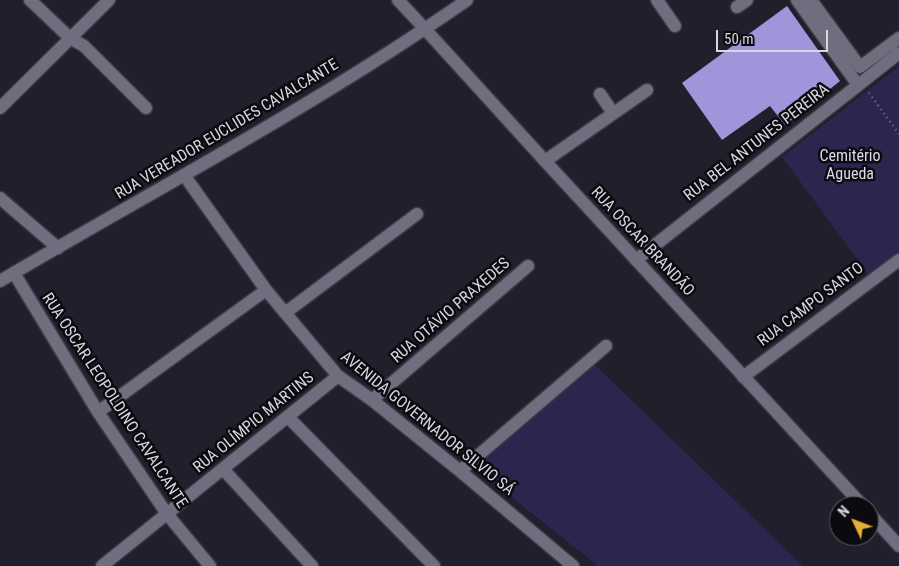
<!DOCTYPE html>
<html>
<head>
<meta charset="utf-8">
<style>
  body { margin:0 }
  #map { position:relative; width:899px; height:566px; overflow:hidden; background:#211f2c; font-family:"Roboto Condensed",sans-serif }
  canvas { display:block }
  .north { position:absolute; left:829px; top:496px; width:50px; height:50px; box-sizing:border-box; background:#0b0a0f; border:1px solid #5d5c63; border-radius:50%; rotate:313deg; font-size:14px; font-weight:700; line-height:20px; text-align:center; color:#d8d7e0 }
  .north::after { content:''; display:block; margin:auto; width:18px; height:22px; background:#e6ad36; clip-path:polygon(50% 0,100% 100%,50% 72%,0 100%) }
  .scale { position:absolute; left:716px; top:30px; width:112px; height:22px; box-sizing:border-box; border:2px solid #d8d7e0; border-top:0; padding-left:6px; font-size:15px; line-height:18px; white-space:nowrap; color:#d8d7e0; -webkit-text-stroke:4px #0b0a0f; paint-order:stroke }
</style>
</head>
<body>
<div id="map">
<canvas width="899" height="566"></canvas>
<div class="north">N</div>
<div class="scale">50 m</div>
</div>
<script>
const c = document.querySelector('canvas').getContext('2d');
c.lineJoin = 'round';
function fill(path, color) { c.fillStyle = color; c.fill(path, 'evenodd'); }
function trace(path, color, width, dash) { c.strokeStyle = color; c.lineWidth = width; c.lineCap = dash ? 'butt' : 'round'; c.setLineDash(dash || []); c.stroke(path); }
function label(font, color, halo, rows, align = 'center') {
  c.font = font + ' "Roboto Condensed",sans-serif'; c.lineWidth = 5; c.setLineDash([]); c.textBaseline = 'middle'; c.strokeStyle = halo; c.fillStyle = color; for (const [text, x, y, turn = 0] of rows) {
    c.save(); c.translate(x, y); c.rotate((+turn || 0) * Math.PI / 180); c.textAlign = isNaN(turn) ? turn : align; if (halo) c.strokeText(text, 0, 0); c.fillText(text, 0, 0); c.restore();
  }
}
const green = new Path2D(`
  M899 66V254L870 276 782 157Z
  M595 365 803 566H598L475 468Z`);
const building = new Path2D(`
  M787 6 840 81 785 125 770 106 722 140 682 83Z`);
const path = new Path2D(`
  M869 93 899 134`);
const street = new Path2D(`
  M30 0 70 38 84 46 146 108
  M398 0 425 29
  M657 0 675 26
  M797 0 858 85
  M811 0 860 67 899 38
  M737 7 747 0
  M600 94 613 113
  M0 108 109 0
  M545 161 647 90
  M184 175 266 290 338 376 372 400 460 471 573 566
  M0 198 58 248
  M636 260 899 53
  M14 273 98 412 167 514 210 566
  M285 313 417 214
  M743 377 899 260
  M372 400 528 266
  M98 412 266 290
  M288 417 434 566
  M223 469 312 566
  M460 471 606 346
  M102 566 338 376`);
const secondary = new Path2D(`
  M425 29 545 161 863 506
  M0 281C156 189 318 104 467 0
  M869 513 899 546`);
const streetNames = [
  ["RUA VEREADOR EUCLIDES CAVALCANTE",227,130,-31],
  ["RUA BEL ANTUNES PEREIRA",757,143,-38],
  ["RUA OSCAR BRANDÃO",642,242,47],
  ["RUA CAMPO SANTO",811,305,-37],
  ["RUA OTÁVIO PRAXEDES",451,311,-41],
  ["RUA OSCAR LEOPOLDINO CAVALCANTE",114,401,57],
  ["RUA OLÍMPIO MARTINS",254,423,-39],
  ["AVENIDA GOVERNADOR SILVIO SÁ",427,424,39]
];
const parkNames = [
  ["Cemitério",850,157],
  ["Agueda",850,175]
];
fill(green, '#2e254e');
fill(building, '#a094db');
trace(street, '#3c3a45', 15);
trace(secondary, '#3c3a45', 15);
trace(path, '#777580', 2.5, [1, 4]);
trace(street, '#706e7e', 12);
trace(secondary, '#706e7e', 12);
label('16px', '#d8d7e0', '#0b0a0f', streetNames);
label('16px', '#dddbee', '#0b0a0f', parkNames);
</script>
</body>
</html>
